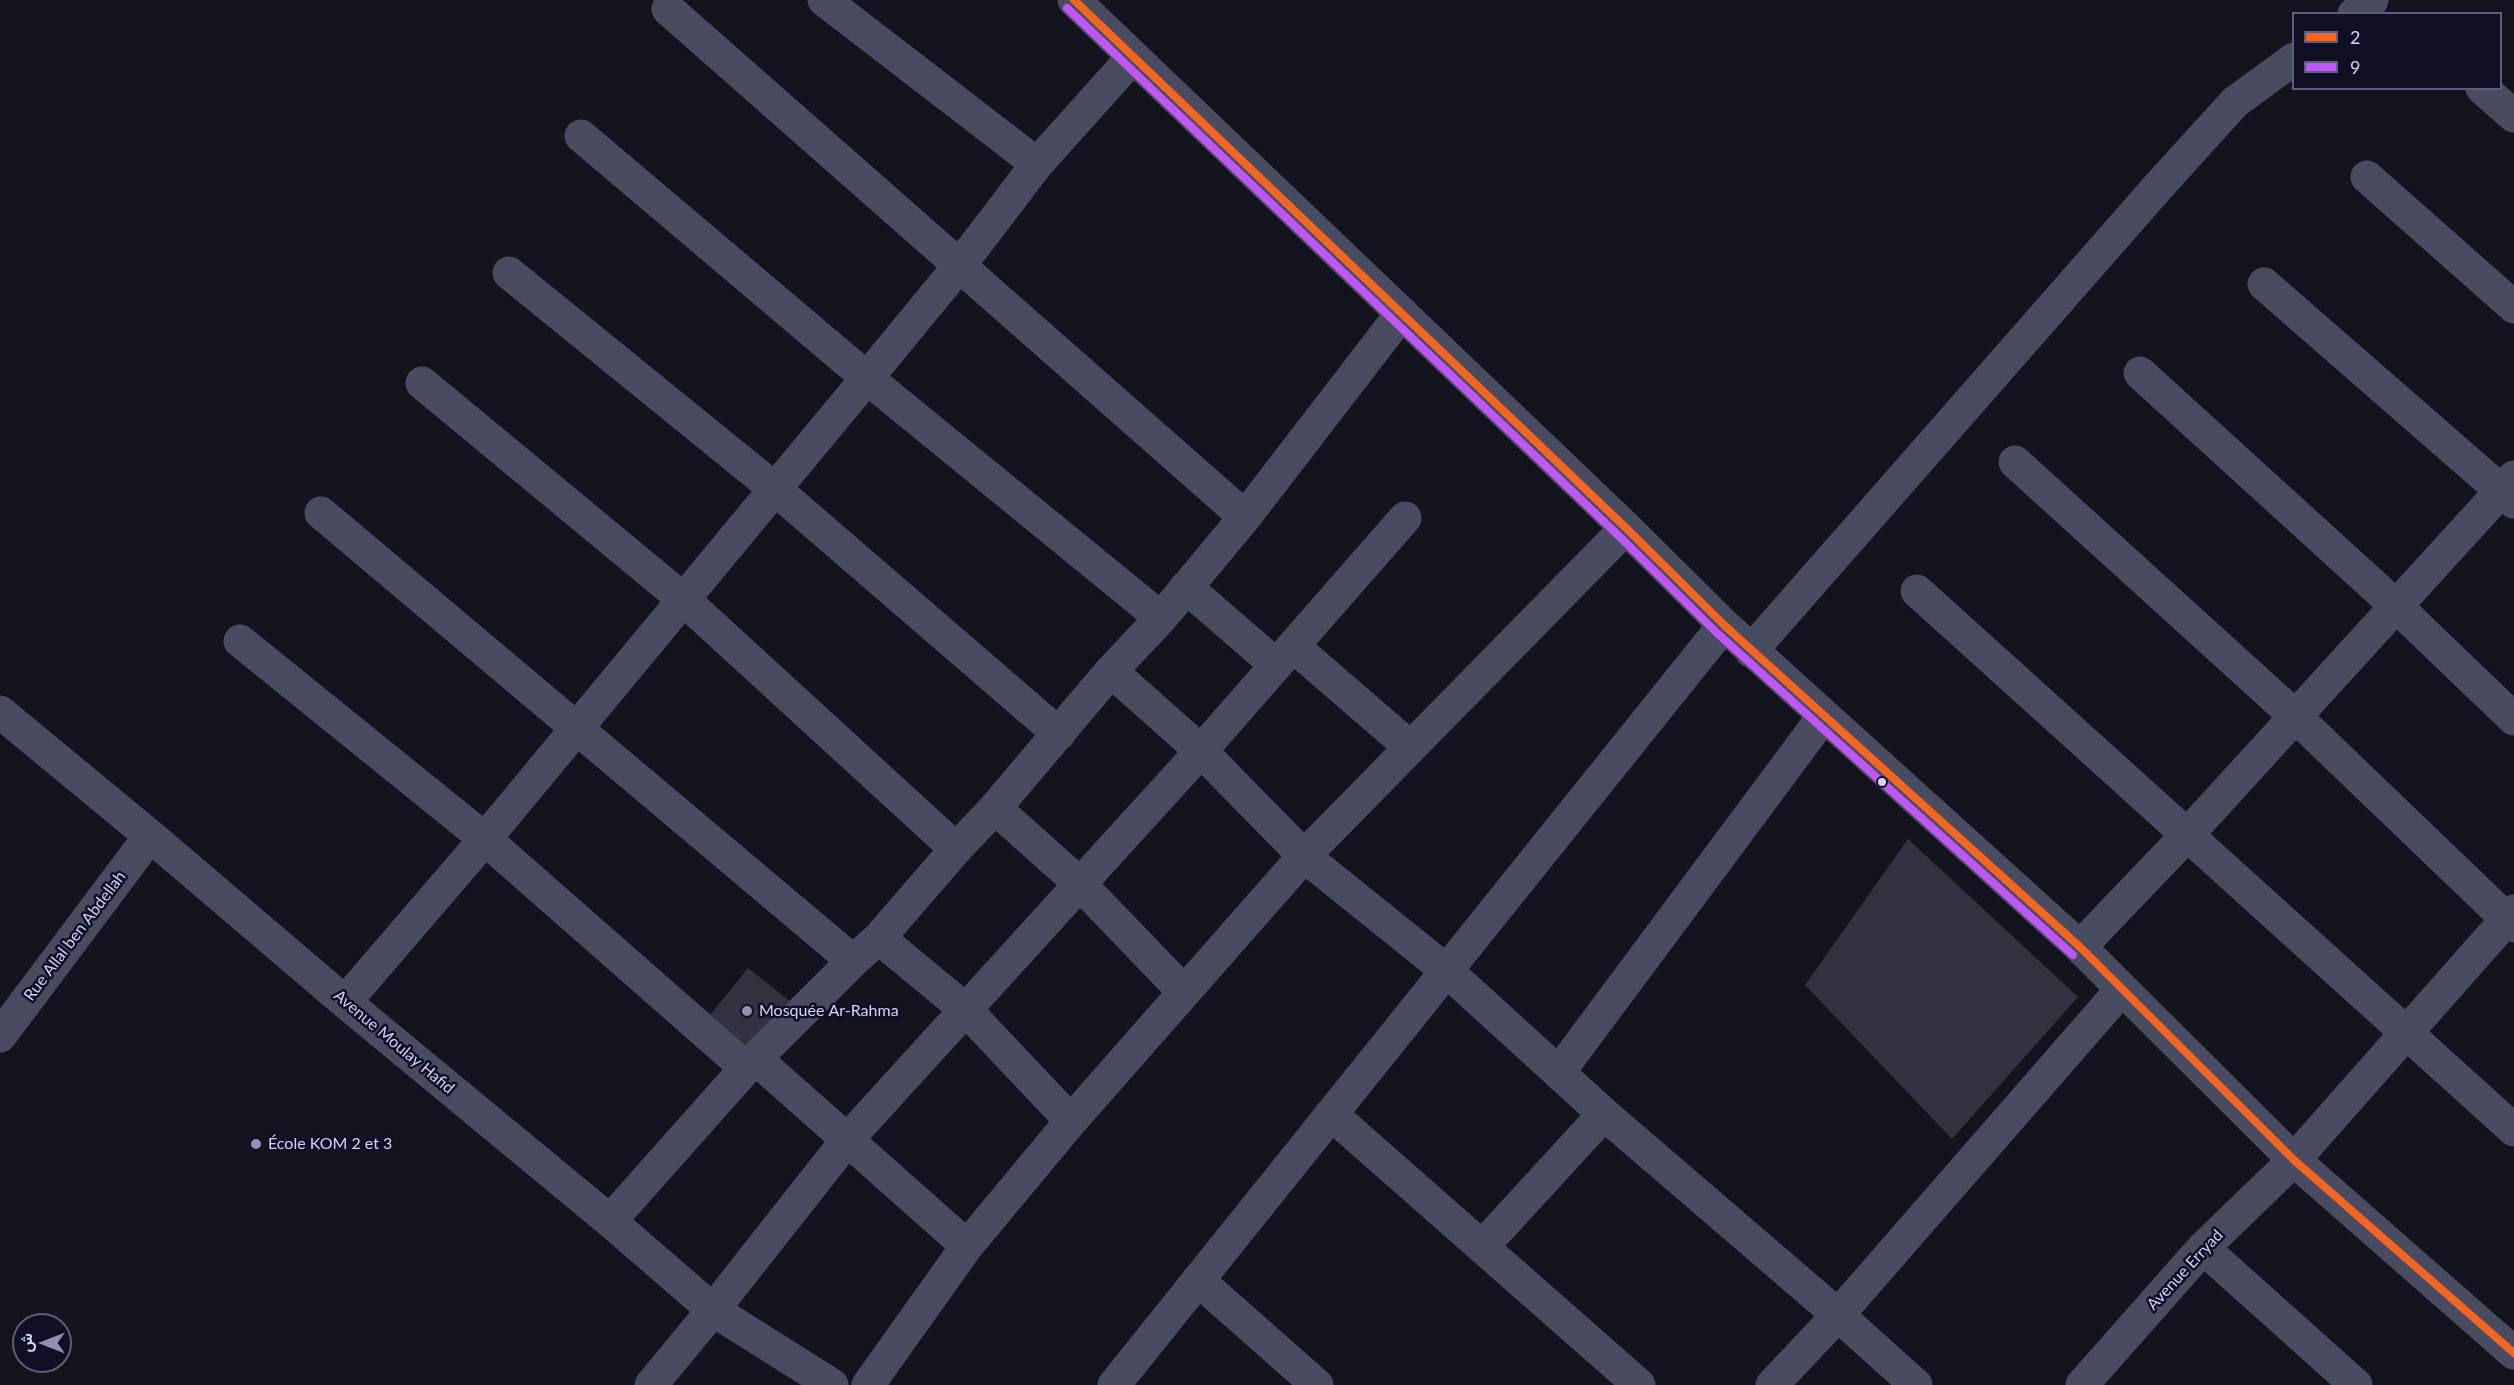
<!DOCTYPE html>
<html>
<head>
<meta charset="utf-8">
<style>
  body { margin:0 }
  #map { position:relative; width:2514px; height:1385px; overflow:hidden; background:#14141f; font-family:Lato,Vazirmatn,sans-serif }
  canvas { display:block }
  .legend { position:absolute; left:2292px; top:12px; width:210px; height:78px; box-sizing:border-box; background:#100f24; border:2px solid #5e5e7b; margin:0; padding:8px 10px; list-style:none; font-size:18px; color:#d3d4fe }
  .legend li { display:flex; align-items:center; gap:12px; height:30px }
  .legend b { width:30px; border:2px solid #5e5e7b }
  .north { position:absolute; left:12px; top:1313px; width:60px; height:60px; box-sizing:border-box; background:#100f24; border:2px solid #5e5e7b; border-radius:50%; rotate:270deg; font-size:16px; font-weight:700; line-height:24px; text-align:center; color:#d3d4fe }
  .north::after { content:''; display:block; margin:auto; width:21px; height:27px; background:#9091b0; clip-path:polygon(50% 0,100% 100%,50% 72%,0 100%) }
</style>
</head>
<body>
<div id="map">
<canvas width="2514" height="1385"></canvas>
<ul class="legend">
<li><b style="height:8px;background:#f26522"></b>2</li>
<li><b style="height:8px;background:#bf57f5"></b>9</li>
</ul>
<div class="north">ش</div>
</div>
<script>
const c = document.querySelector('canvas').getContext('2d');
c.lineJoin = 'round';
function fill(path, color) { c.fillStyle = color; c.fill(path, 'evenodd'); }
function trace(path, color, width, dash) { c.strokeStyle = color; c.lineWidth = width; c.lineCap = dash ? 'butt' : 'round'; c.setLineDash(dash || []); c.stroke(path); }
function label(font, color, halo, rows, align = 'center') {
  c.font = font + ' Lato,sans-serif'; c.lineWidth = 5; c.setLineDash([]); c.textBaseline = 'middle'; c.strokeStyle = halo; c.fillStyle = color; for (const [text, x, y, turn = 0] of rows) {
    c.save(); c.translate(x, y); c.rotate((+turn || 0) * Math.PI / 180); c.textAlign = isNaN(turn) ? turn : align; if (halo) c.strokeText(text, 0, 0); c.fillText(text, 0, 0); c.restore();
  }
}
const building = new Path2D(`
  M1908 839 2078 997 1952 1139 1805 985Z
  M748 968 791 1002 742 1051 706 1020Z`);
const minor = new Path2D(`
  M824 0 1037 164
  M1074 0 1626 528 1724 625 2080 947 2294 1160 2514 1353
  M668 9 1245 517
  M2354 14 2372 0
  M2482 88 2514 116
  M581 136 867 378 1161 618
  M2367 177 2514 307
  M509 273 775 489 1059 734
  M2264 284 2514 502
  M2140 373 2395 605 2514 719
  M422 383 683 599 956 849
  M2015 462 2296 717 2514 926
  M321 513 853 961
  M1186 587 1276 665
  M1917 591 2514 1130
  M240 641 485 839 746 1068
  M1293 646 1410 747
  M1751 651 2157 188 2235 102 2294 59
  M1111 671 1201 751 1304 856 1447 971 1604 1114 1838 1315 1916 1385
  M0 712 155 840 345 1002 610 1221 713 1310 832 1385
  M995 808 1080 884 1184 992
  M879 938 966 1010 1071 1121
  M2080 947 2188 834 2514 477
  M345 1002 485 839 867 378 960 265 1037 164 1133 57
  M0 1036 150 836
  M756 1059 967 1246
  M1559 1072 1823 717
  M1331 1114 1639 1385
  M610 1221 746 1068 853 961 879 938 956 849 995 808 1111 671 1161 618 1245 517 1402 313
  M1482 1247 1604 1114
  M2203 1248 2356 1385
  M1198 1280 1317 1385
  M651 1385 713 1310 847 1140 1201 751 1405 518
  M868 1385 967 1246 1071 1121 1304 856 1626 528
  M1114 1385 1724 625
  M1772 1385 1838 1315 2122 989
  M2082 1385 2203 1248 2294 1160 2514 911`);
const bus1 = new Path2D(`
  M1074 0 1626 528 1724 625 2080 947 2294 1160 2514 1353`);
const bus2 = new Path2D(`
  M1067 8 1619 536 1717 633 2073 955`);
const markers = [
  [1882,782,5,"#d3d4fe"],
  [747,1011,6,"#9091b0"],
  [256,1144,6,"#9091b0"]
];
const streetNames = [
  ["Rue Allal ben Abdellah",75,936,-53],
  ["Avenue Moulay Hafid",394,1042,40],
  ["Avenue Erryad",2185,1270,-47]
];
const poiNames = [
  ["Mosquée Ar-Rahma",759,1011],
  ["École KOM 2 et 3",268,1144]
];
fill(building, '#323241');
trace(minor, '#494b60', 33);
trace(bus1, '#f26522', 8);
trace(bus2, '#bf57f5', 8);
for (const [x, y, r, color] of markers) { const dot = new Path2D(); dot.arc(x, y, r, 0, 2 * Math.PI); c.fillStyle = color; c.fill(dot); trace(dot, '#100f24', 2); }
label('16px', '#d3d4fe', '#100f24', streetNames);
label('16px', '#d3d4fe', '#100f24', poiNames, 'left');
</script>
</body>
</html>
